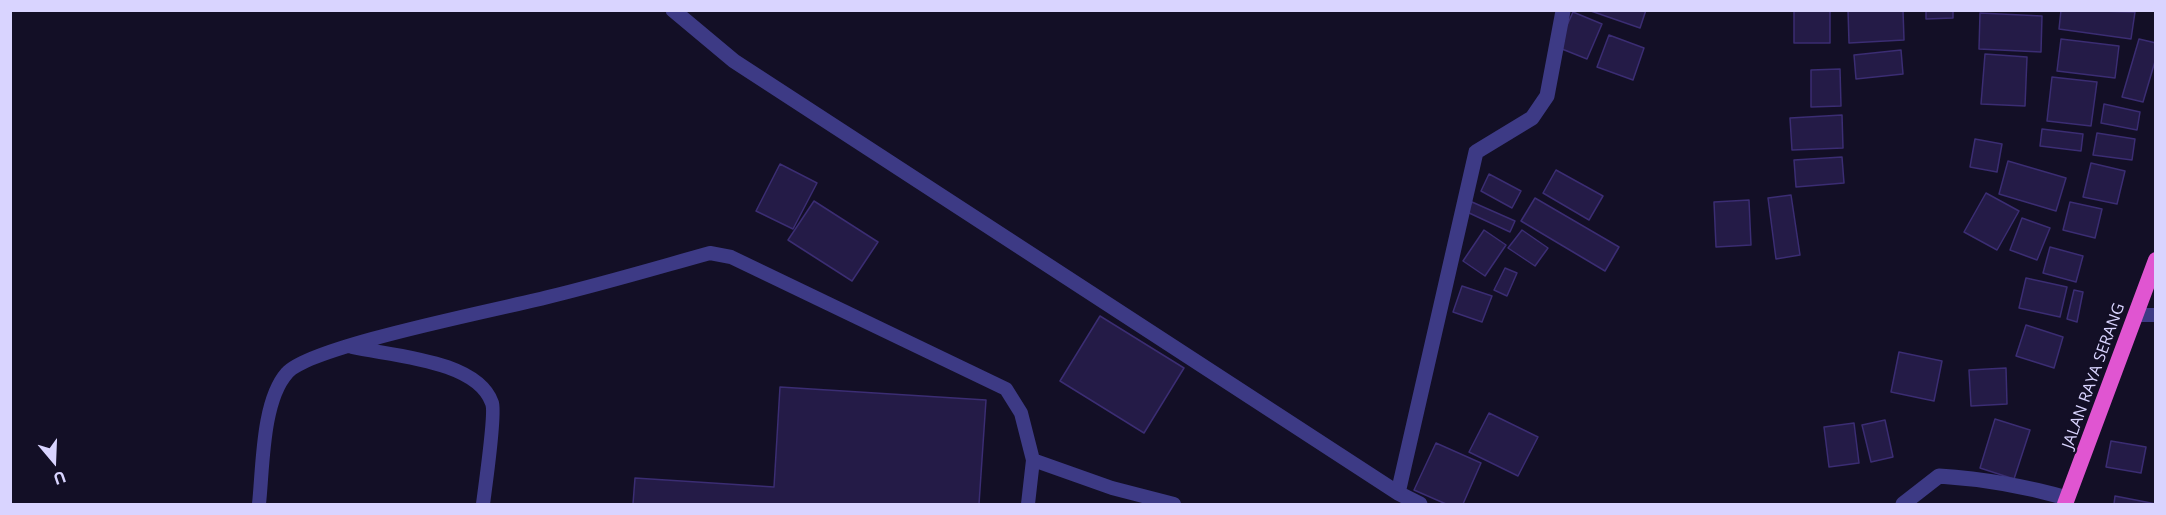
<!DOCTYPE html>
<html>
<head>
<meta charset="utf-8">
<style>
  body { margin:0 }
  #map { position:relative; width:2166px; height:515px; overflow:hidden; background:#130f26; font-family:"Open Sans",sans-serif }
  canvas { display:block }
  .frame { position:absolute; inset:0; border:12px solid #d9d4ff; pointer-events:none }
  .north { position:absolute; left:24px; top:431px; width:60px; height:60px; -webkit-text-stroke:4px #130f26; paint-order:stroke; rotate:161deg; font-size:16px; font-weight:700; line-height:24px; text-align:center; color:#d9d4ff }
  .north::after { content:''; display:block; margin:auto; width:21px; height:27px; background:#d9d4ff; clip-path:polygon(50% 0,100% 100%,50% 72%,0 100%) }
</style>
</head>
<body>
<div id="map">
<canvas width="2166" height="515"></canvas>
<div class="frame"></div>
<div class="north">U</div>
</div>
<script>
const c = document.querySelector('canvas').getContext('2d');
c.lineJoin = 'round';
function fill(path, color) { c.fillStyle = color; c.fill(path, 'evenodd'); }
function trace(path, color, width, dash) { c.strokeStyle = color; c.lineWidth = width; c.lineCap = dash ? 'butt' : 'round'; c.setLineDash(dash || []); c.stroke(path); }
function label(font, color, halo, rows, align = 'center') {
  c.font = font + ' "Open Sans",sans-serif'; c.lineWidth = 4.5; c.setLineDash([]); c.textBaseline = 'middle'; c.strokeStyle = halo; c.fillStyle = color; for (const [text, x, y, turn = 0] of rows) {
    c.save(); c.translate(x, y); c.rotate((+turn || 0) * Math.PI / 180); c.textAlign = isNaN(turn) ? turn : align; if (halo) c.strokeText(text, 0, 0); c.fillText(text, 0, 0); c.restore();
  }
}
const building = new Path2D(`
  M1588 10H1646L1640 28Z
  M1794 10H1830V43H1794Z
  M1848 10H1903L1904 40 1849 43Z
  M1926 10H1953V18L1926 19Z
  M2061 10 2135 12 2131 39 2059 29Z
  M1573 12 1602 24 1587 59 1557 47Z
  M1980 13 2042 16 2041 52 1979 49Z
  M1609 35 1644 48 1633 80 1597 67Z
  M2061 39 2119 46 2115 78 2057 71Z
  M2139 39 2156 43V58L2143 102 2122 97Z
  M1901 50 1903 74 1856 79 1854 55Z
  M1985 54 2027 57 2025 106 1981 104Z
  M1840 69 1841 106 1811 107V70Z
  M2052 77 2097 82 2091 126 2047 121Z
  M2104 104 2140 112 2137 130 2101 123Z
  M1842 115 1843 148 1792 150 1790 118Z
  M2042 129 2083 134 2081 151 2040 146Z
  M2097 133 2135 139 2132 160 2093 155Z
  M1975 139 2002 144 1997 172 1970 167Z
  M1842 157 1844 183 1796 187 1794 160Z
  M2008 161 2066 178 2056 211 1999 194Z
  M2091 163 2125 171 2117 204 2083 197Z
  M780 164 817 183 793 229 756 211Z
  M1556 170 1603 196 1589 220 1543 193Z
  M1489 174 1521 191 1512 208 1481 191Z
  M1986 193 2019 211 1997 250 1964 232Z
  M1791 195 1800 255 1776 259 1768 198Z
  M1535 198 1619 247 1605 271 1521 221Z
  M1749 200 1751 245 1716 247 1714 202Z
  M814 201 878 242 852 281 788 240Z
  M1472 202 1515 221 1510 232 1467 212Z
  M2070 202 2102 209 2095 238 2063 230Z
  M2022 218 2050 228 2037 260 2010 250Z
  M1484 230 1506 245 1485 276 1463 261Z
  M1522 230 1548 248 1535 266 1508 248Z
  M2050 247 2083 256 2076 282 2043 273Z
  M1505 268 1517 273 1507 296 1494 290Z
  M2026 278 2067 287 2060 317 2019 308Z
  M1462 286 1492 296 1482 322 1453 312Z
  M2074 290 2083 292 2077 322 2067 319Z
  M1100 316 1184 368 1144 433 1060 381Z
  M2026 325 2063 337 2054 368 2016 356Z
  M1899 352 1942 361 1934 401 1891 392Z
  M2006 368 2007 404 1971 406 1969 370Z
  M780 387 986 400 979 504H633L635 478 774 487Z
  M1489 413 1538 437 1518 476 1469 452Z
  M1995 419 2030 430 2014 479 1980 468Z
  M1885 420 1893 457 1871 462 1862 425Z
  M1854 423 1859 463 1829 467 1824 427Z
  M2111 441 2146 447 2141 473 2106 467Z
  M1436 443 1481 463 1463 504H1446L1414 490Z
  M2115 496 2156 504H2114Z`);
const service = new Path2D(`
  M2136 315H2156
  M352 347C392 356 477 360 492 403 496 413 485 488 483 504
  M1033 460 1112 488 1174 504
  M259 504C263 467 262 401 287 373 310 346 502 309 548 297 602 284 656 268 710 253L731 257 1006 389 1021 413 1033 460 1028 504`);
const minor = new Path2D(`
  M673 10 734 61 1398 493 1420 504
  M1398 493 1476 152 1532 118 1547 96 1563 11
  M1903 504 1939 476C1984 479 2025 486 2067 498`);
const trunk = new Path2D(`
  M2065 504 2156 260`);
const streetNames = [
  ["JALAN RAYA SERANG",2094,376,-70]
];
fill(building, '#241b47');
trace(building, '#3b2d73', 1.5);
trace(service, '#3d3a85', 14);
trace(minor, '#3d3a85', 15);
trace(trunk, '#e055d1', 16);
label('16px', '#d9d4ff', '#130f26', streetNames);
</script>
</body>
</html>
